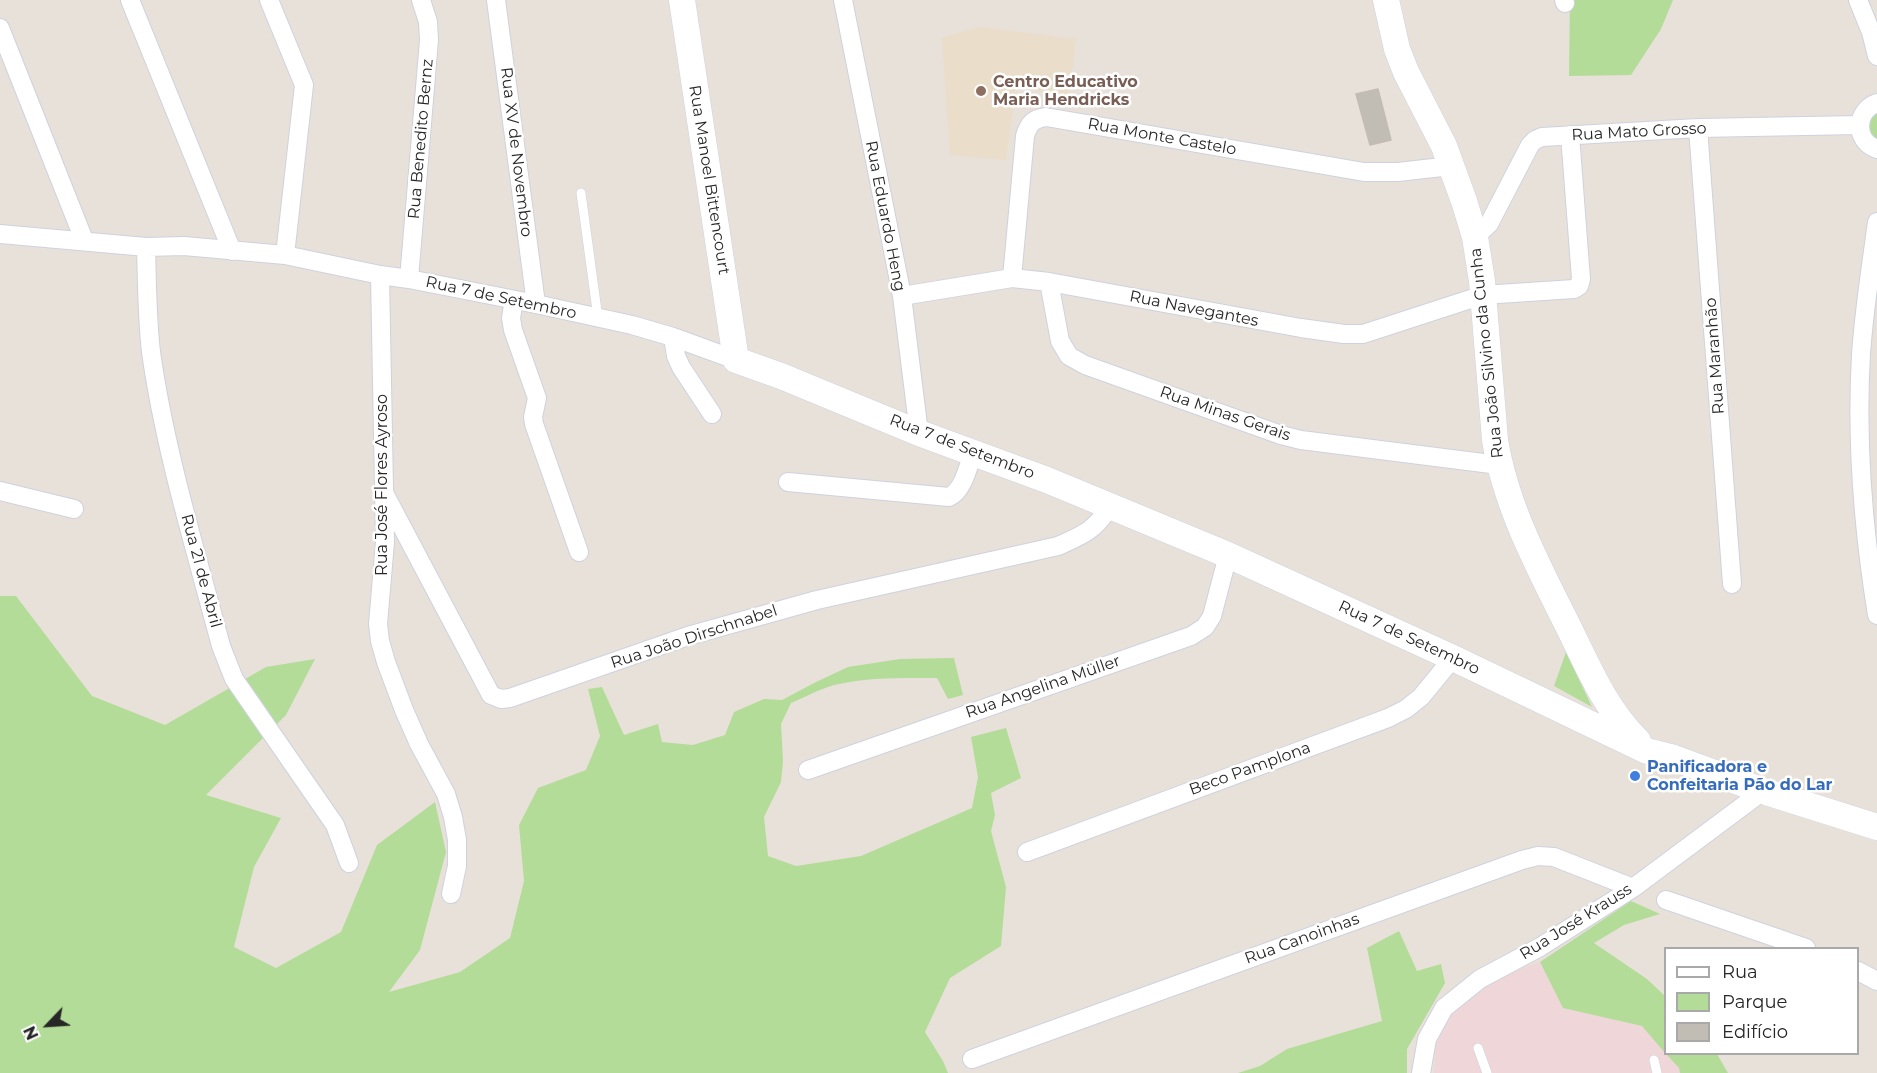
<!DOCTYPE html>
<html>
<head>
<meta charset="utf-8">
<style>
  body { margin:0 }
  #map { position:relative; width:1877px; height:1073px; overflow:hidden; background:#e8e1d9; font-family:Montserrat,sans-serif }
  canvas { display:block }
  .legend { position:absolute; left:1664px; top:947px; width:195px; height:108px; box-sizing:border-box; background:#fff; border:2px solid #a9a9a9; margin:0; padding:8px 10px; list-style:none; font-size:18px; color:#272727 }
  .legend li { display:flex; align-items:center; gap:12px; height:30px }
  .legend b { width:30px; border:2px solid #a9a9a9 }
  .north { position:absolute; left:18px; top:995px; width:60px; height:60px; -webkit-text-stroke:4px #fff; paint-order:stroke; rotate:245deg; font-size:16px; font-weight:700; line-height:24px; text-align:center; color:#272727 }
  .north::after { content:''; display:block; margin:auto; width:21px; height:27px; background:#272727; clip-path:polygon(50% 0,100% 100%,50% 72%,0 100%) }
</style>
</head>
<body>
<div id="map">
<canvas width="1877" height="1073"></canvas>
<ul class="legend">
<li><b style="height:8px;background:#fff"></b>Rua</li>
<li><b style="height:16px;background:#b3dc98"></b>Parque</li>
<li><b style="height:16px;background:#c1bcb4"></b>Edifício</li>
</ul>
<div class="north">N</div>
</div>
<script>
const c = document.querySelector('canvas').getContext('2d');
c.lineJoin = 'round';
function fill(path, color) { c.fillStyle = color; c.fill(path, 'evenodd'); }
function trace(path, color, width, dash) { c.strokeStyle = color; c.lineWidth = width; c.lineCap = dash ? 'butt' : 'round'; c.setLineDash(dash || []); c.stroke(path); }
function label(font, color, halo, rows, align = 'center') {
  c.font = font + ' Montserrat,sans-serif'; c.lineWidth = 5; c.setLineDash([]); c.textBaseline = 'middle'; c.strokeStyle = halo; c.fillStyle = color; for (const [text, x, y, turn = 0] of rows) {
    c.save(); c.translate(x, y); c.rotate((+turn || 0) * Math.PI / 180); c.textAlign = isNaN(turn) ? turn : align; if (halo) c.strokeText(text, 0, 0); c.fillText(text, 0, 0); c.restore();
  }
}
const education = new Path2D(`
  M980 27 1076 39 1069 96 1016 87 1006 160 950 155 942 38Z`);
const medical = new Path2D(`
  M1540 962 1563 1008 1642 1026 1679 1068 1680 1073H1434L1436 1044 1450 1008 1486 981Z`);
const green = new Path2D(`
  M1570 0H1673L1661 29 1631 75 1569 76Z
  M1877 111V144L1872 140 1867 119Z
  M0 596H16L92 696 165 725 266 667 315 659 286 715 206 795 281 818 254 867 234 947 276 968 341 932 377 845 435 802 446 852 420 950 389 992 460 972 510 938 524 881 519 825 538 788 586 770 600 736 588 689 602 687 624 735 658 724 662 742 693 745 725 735 734 712 764 699 782 700 816 682 848 667 900 659 954 658 963 695 948 699 937 678C903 678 867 677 834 685 820 689 805 697 791 703L781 724 783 761 781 782 764 817 768 856 796 866 861 856 972 808 978 777 971 737 1006 728 1021 778 991 793 995 815 991 831 1006 887 1001 946 950 978 925 1032 943 1061 948 1073H0Z
  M1566 652 1592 707 1554 686Z
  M1631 901 1660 914 1624 925 1594 943 1647 979 1665 996V1053L1642 1026 1563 1008 1540 962Z
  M1399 931 1417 971 1441 964 1445 983 1407 1049V1073H1238L1260 1066 1287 1049 1382 1021 1367 948Z
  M1666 1054H1717L1728 1073H1680L1679 1068Z`);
const building = new Path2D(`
  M1378 89 1391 140 1370 145 1356 94Z`);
const lane = new Path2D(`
  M581 193 598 318
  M1478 1048 1487 1073
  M1654 1060 1657 1073`);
const street = new Path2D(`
  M130 0 232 251
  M269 0 304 85 285 255
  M496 0 536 304
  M843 0 902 296 919 433
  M1564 0 1565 3
  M1858 0 1871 32 1877 56
  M0 28 84 240
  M1877 103C1855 111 1854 141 1877 149
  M1698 128 1732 584
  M1877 222C1871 266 1864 310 1861 354 1856 441 1863 529 1877 615
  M0 234 146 247 184 246 285 255 380 275 409 279 536 304 632 325 673 337 736 360
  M1475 237 1489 224 1530 145 1535 140 1542 137 1698 128 1859 125
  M146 247C147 282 147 317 151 352 165 451 195 548 221 646L234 679 335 825 349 863
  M380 275 385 542 378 624 380 641 386 662 404 710 419 744 446 794 453 817 457 840V866L451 894
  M1012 278 1025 136C1029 123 1033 119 1046 117L1364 172H1398L1451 166
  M409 279 429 40 428 22 421 0
  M1049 282 1060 341 1069 356 1085 365 1281 435 1301 440 1499 465
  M902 296 1012 278 1049 282 1301 328 1344 334H1363L1483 295 1574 289 1579 286 1581 279 1570 135
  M514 300 511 318 513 330 537 398 533 417 534 424 579 552
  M673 337 676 356 681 367 712 414
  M788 482 949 497C963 491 968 467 973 453
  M0 491 74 509
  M383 491 491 695 501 699 510 698 688 636 817 600 1058 546C1085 534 1094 531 1111 505
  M808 770 1191 636 1205 627 1212 616 1228 555
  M1027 852 1388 718 1406 709 1421 697 1453 658
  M1666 900 1806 948
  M1858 971 1877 981
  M972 1059 1522 860 1538 856 1554 857 1633 888
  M1421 1073 1427 1039 1444 1008 1480 979 1540 947 1633 888 1763 791`);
const secondary = new Path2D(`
  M682 0 736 360 781 376 919 433 1047 480 1228 555 1453 658 1647 751 1671 757 1763 791 1877 827
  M1386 0 1397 49 1406 72 1444 146 1464 201 1475 237 1482 281 1495 440C1506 507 1539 568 1569 628 1588 667 1606 710 1638 741`);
const markers = [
  [981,91,6,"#8d6e63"],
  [1635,776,6,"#3f7fe0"]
];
const educationNames = [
  ["Centro Educativo",993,82],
  ["Maria Hendricks",993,100]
];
const streetNames = [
  ["Rua Mato Grosso",1639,132,-3],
  ["Rua Monte Castelo",1162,137,10],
  ["Rua Benedito Bernz",421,139,-85],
  ["Rua XV de Novembro",516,152,83],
  ["Rua Manoel Bittencourt",709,180,81],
  ["Rua Eduardo Heng",885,216,79],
  ["Rua 7 de Setembro",501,298,12],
  ["Rua Navegantes",1194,309,11],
  ["Rua João Silvino da Cunha",1487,353,-96],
  ["Rua Maranhão",1715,356,-94],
  ["Rua Minas Gerais",1225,414,19],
  ["Rua 7 de Setembro",962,447,21],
  ["Rua José Flores Ayroso",382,485,-90],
  ["Rua 21 de Abril",201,571,75],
  ["Rua João Dirschnabel",694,637,-18],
  ["Rua 7 de Setembro",1409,638,25],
  ["Rua Angelina Müller",1043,687,-19],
  ["Beco Pamplona",1250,769,-20],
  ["Rua José Krauss",1576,922,-32],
  ["Rua Canoinhas",1302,939,-20]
];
const shopNames = [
  ["Panificadora e",1647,767],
  ["Confeitaria Pão do Lar",1647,785]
];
fill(education, '#eaddc9');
fill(medical, '#efd6d9');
fill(green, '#b3dc98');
fill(building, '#c1bcb4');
trace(building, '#c3bcb3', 1.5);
trace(lane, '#ced2df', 10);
trace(street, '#ced2df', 20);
trace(secondary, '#ced2df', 27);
trace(lane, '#fff', 9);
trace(street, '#fff', 18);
trace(secondary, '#fff', 26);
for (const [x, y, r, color] of markers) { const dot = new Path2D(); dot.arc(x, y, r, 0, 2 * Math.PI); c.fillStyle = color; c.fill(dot); trace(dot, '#fff', 2); }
label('bold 16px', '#785e54', '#fff', educationNames, 'left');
label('16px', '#272727', '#fff', streetNames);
label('bold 16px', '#366cbe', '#fff', shopNames, 'left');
</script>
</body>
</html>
